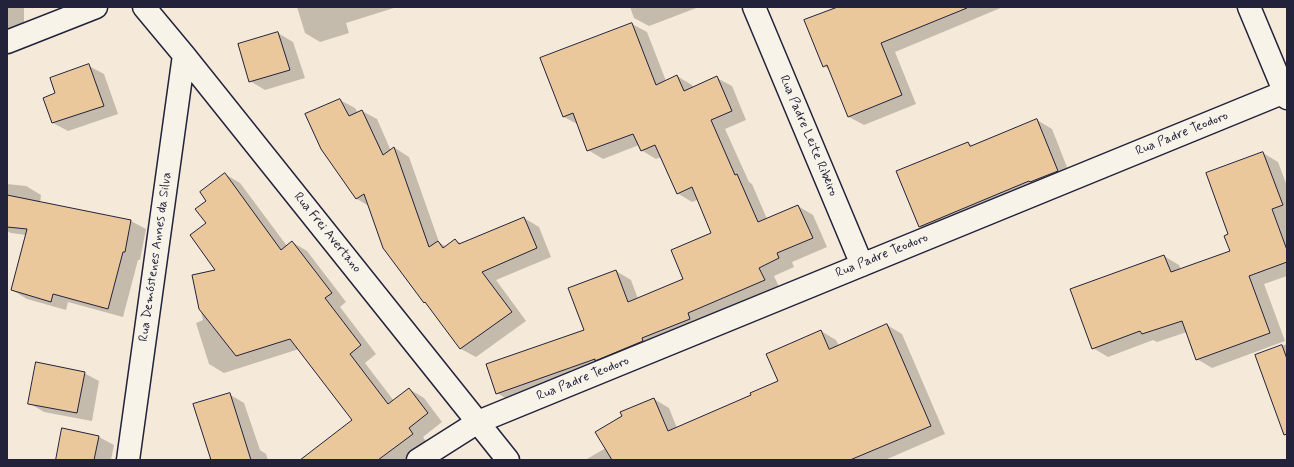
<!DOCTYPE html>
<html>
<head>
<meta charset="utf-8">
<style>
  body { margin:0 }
  #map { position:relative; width:1294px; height:467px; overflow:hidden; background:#f5ead9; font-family:Mynerve,sans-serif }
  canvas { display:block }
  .frame { position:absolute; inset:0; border:8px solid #22223b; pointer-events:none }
</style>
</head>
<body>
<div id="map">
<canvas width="1294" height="467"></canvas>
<div class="frame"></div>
</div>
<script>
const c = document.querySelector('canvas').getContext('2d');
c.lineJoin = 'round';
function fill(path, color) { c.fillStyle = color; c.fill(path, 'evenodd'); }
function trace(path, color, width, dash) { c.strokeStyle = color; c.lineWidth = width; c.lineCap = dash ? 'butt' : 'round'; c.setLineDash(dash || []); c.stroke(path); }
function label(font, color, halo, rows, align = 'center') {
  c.font = font + ' Mynerve,sans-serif'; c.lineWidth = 3; c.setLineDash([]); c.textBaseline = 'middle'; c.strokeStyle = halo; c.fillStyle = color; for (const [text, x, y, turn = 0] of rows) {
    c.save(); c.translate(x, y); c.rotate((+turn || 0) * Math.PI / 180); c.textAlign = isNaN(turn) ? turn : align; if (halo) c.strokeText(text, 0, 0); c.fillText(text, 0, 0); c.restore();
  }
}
const shadow = new Path2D(`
  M7 7H24V23L11 27V39L7 41Z
  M297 7H397L346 23 349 33 320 42 305 33Z
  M630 7H699L649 26 634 18Z
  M841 7H1003L895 52 916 104 864 125 849 117 830 70 824 66Z
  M632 24 647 32 666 81 677 76 692 85 694 88 717 78 732 86 746 120 725 129 749 182 752 184 767 219 798 206 813 215 827 247 792 262 794 267 774 276 780 289 512 402 497 393 585 330 616 271 631 280 638 299 684 280 713 233 697 200 692 202 677 193 661 157 656 159 641 150 639 145 603 159 588 150 579 125 564 117Z
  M278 33 293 42 305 78 265 90 250 81Z
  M89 66 104 74 118 114 68 131 53 123 45 98 56 94Z
  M340 100 355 108 358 113 362 111 377 119 391 151 395 148 409 157 439 242 446 247 455 240 462 244 524 218 539 227 551 257 496 280 526 321 476 357 461 349 428 304 425 302 369 206 357 199 322 149 306 115Z
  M1037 120 1052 129 1072 180 935 235 920 226 968 143 973 146Z
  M1263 153 1278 162 1287 186V276L1264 284 1285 341 1212 368 1197 359 1187 332 1157 342 1153 340 1108 357 1093 348 1164 256 1179 265 1181 270 1231 252 1230 235Z
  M225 174 240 183 287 246 292 242 307 251 346 302 340 307 376 354 365 363 394 401 409 389 424 398 442 422 423 437 427 443 404 460H340L354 420 299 349 224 373 209 364 196 323 203 320 193 275 216 270 207 224 208 201Z
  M7 184 26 186 41 195 40 203 131 221 146 229 140 260H138L123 317 68 302 66 310 27 299 12 290 26 235 11 233 7 231Z
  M887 325 902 334 945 434 885 460H585L606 448 654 399 669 408 677 428 752 396 779 382 821 331 836 340 839 346Z
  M1287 344V425L1256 355Z
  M84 373 99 381 92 421 44 412 29 403Z
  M229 394 244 403 260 450 266 454 268 460H204L211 458Z
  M99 437 114 445 111 460H57Z`);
const building = new Path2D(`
  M838 7H967V8L881 43 902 95 848 117 827 65 823 67 804 20Z
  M632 23 656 85 677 75 684 91 717 76 732 111 711 120 735 175 737 174 758 222 798 205 813 238 777 253 779 258 759 268 765 280 688 313 690 319 642 338 643 341 595 361V359L496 394 486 364 584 330 568 288 616 270 628 302 683 279 671 250 711 233 692 187 677 194 655 145 641 151 633 134 587 151 573 113 563 117 540 58Z
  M278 32 290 70 249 82 238 44Z
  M89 64 104 106 52 123 43 98 55 93 50 78Z
  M340 99 349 116 362 110 383 155 394 147 429 247 438 241 443 248 455 239 459 244 524 217 537 248 482 272 512 312 460 349 425 302 424 303 383 248 364 194 356 199 321 149 305 114Z
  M1037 119 1058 171 1030 182 1029 181 919 227 896 171 968 142 970 146Z
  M1263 152 1283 205 1272 209 1287 250V262L1249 276 1270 333 1196 360 1182 321 1142 334 1140 331 1092 349 1070 289 1164 255 1171 272 1230 251 1224 236 1228 234 1206 173Z
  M225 173 281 250 292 241 332 293 325 298 361 345 350 354 388 404 409 388 428 413 409 428 413 434 378 460H300L352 420 290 339 236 356 199 309 192 275 215 270 190 235 206 223 195 209 206 201 200 192Z
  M7 195 131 220 125 252H123L108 309 53 294 51 302 11 290 27 229 7 227Z
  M887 324 931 426 850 460H612L595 432 622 416 620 412 654 398 668 431 751 395 750 393 778 381 766 354 821 330 829 349Z
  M1282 345 1287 359V434L1284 435 1255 355Z
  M36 362 85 372 77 413 28 404Z
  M230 393 251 460H211L193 404Z
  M62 428 99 436 94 460H56Z`);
const minor = new Path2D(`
  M144 7 184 55 508 460
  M754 7 862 265
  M1249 7 1287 98
  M7 42 96 7
  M128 460 184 55
  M418 460 478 422 1287 91`);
const streetNames = [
  ["Rua Padre Teodoro",1182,134,-22],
  ["Rua Padre Leite Ribeiro",808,136,67],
  ["Rua Frei Avertano",327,233,51],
  ["Rua Padre Teodoro",882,256,-22],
  ["Rua Demóstenes Annes da Silva",156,257,-82],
  ["Rua Padre Teodoro",583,379,-22]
];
fill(shadow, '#0003');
fill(building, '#ebc79c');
trace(building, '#22223b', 1);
trace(minor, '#22223b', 25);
trace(minor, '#f7f3e8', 22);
label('13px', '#22223b', '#f7f3e8', streetNames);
</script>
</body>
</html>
